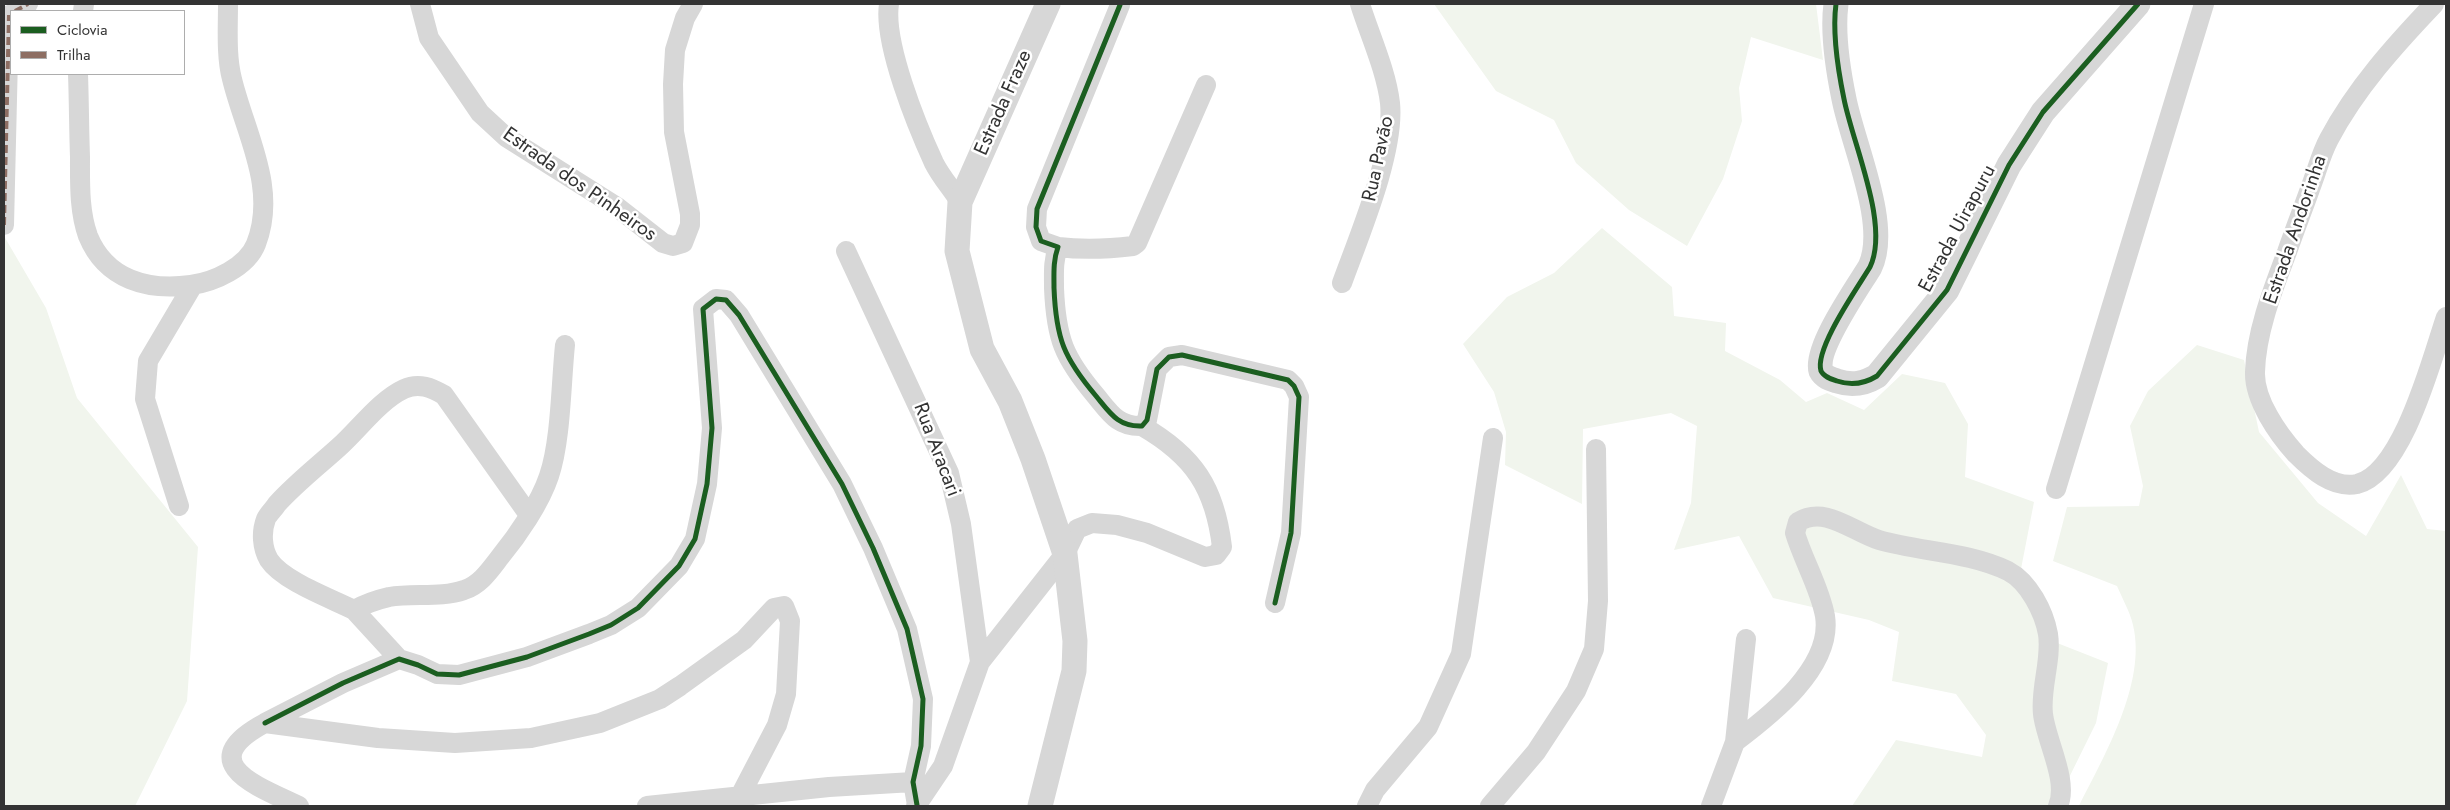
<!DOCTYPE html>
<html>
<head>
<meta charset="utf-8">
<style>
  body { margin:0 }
  #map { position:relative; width:2450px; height:810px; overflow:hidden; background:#fff; font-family:Jost,sans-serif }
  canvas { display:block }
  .frame { position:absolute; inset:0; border:5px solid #333; pointer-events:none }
  .legend { position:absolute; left:10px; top:10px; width:175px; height:65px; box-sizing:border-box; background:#fff; border:1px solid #adadad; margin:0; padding:6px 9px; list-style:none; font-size:15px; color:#333 }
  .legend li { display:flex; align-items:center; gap:10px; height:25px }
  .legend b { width:25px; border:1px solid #adadad }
</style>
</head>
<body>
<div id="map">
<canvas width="2450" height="810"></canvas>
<div class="frame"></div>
<ul class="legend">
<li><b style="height:6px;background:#1b5e20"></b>Ciclovia</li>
<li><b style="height:6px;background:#8d6e63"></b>Trilha</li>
</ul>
</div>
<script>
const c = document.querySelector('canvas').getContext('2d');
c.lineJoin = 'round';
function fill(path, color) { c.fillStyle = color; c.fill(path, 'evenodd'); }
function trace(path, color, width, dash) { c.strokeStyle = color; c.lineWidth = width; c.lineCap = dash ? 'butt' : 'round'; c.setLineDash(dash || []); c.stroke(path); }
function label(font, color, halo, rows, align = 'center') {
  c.font = font + ' Jost,sans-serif'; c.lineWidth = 5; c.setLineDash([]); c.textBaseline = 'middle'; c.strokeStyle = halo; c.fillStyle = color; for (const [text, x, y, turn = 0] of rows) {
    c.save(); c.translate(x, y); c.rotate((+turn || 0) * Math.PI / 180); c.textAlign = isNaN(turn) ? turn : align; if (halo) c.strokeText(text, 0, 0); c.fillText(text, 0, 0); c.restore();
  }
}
const green = new Path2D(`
  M1434 4H1816L1823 60 1751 37 1739 88 1742 121 1723 179 1687 246 1629 210 1576 163 1554 120 1496 91Z
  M1602 228 1672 287 1674 316 1726 323 1725 351 1780 380 1806 402 1827 393 1864 410 1902 374 1945 383 1968 424 1965 477 2034 502 2020 574 2047 639 2108 663 2096 723 2055 806H1852L1896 740 1982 757 1986 735 1956 694 1892 681 1899 632 1869 620 1773 598 1739 536 1674 550 1691 503 1697 426 1671 413 1583 429 1582 504 1505 465 1506 432 1494 392 1463 344 1507 297 1554 273Z
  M4 236 46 308 77 398 198 547 187 701 135 806H4Z
  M2197 345 2244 360 2259 432 2318 503 2366 536 2401 475 2427 529 2446 531V806H2079C2104 756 2147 683 2133 625 2130 612 2122 598 2117 586L2053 561 2067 507 2139 506 2143 486 2130 426 2148 391Z`);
const minor = new Path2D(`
  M420 4 429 38 480 113 506 137 617 207 663 243 673 246 683 243 690 225V214L674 132 673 84 675 50 685 18 693 4
  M889 4C883 43 917 126 934 163 941 177 952 189 960 202
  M2434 4C2395 45 2356 88 2329 139 2323 150 2319 163 2315 175 2306 201 2296 226 2287 252 2273 289 2256 332 2255 372 2254 400 2278 434 2296 454 2311 469 2333 489 2357 484 2403 473 2432 358 2446 317
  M1120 5 1037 209 1036 227 1041 241 1058 247C1053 261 1054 273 1054 288 1056 339 1064 358 1096 396 1110 413 1118 427 1142 426L1147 420 1157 369 1169 357 1182 355 1288 380 1294 386 1299 397 1291 533 1275 603
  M15 11 28 4
  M83 11 84 4
  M78 74C79 101 79 129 80 157 80 183 79 211 88 236 106 280 148 291 191 285 214 282 247 267 256 244 278 188 245 133 232 79 226 56 228 28 228 4
  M4 225 9 15
  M1058 247C1083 250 1108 249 1133 246L1137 243 1206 85
  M846 251 949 473 961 524 980 662
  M1342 283C1359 236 1395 152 1390 103 1386 70 1370 36 1360 4
  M2056 489 2204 4
  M179 506 145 399 148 361 193 285
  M354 610C330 598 283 581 269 560 262 548 261 532 266 519 268 514 274 509 277 504 296 483 318 466 339 447 359 429 380 400 404 389 419 382 432 388 444 395L529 515
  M399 659 354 610C365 604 376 600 389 597 414 593 441 598 464 590 480 585 490 570 500 557 518 535 540 503 549 476 561 441 561 383 565 345
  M265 723 343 683 399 659 418 665 437 674 459 675 527 657 589 634 611 625 638 608 679 566 695 539 707 484 712 428 703 309 716 299 726 300 739 315 842 484 873 548 907 629 923 699 921 746 913 782 917 805
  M1735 742C1771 715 1833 667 1825 616 1820 588 1803 560 1795 533L1798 522C1825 505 1853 532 1879 540 1921 552 1969 552 2008 571 2029 582 2044 612 2048 634 2052 660 2040 688 2043 714 2046 741 2069 781 2058 806
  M299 806C259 787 190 763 265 723L378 738 455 743 531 738 600 723 660 699 680 686 744 640 774 608 784 606 790 621 786 694 777 725 740 796
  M647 806 829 787 913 782
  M916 806 943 766 980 662 1065 554 1077 529 1092 523 1117 525 1147 533 1205 557 1216 555 1222 547C1215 488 1194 456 1142 426
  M1367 806 1375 790 1428 727 1461 654 1493 438
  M1490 806 1536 752 1576 691 1594 649 1598 601 1596 449
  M1711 806 1735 742 1746 639`);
const tertiary = new Path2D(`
  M1836 4C1832 34 1838 70 1844 99 1853 145 1890 225 1870 267 1858 287 1814 349 1821 371 1824 377 1831 379 1837 381 1852 386 1864 384 1877 376L1947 290 2009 165 2043 112 2138 4
  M1040 806 1074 671 1075 641 1065 554 1033 459 1010 401 982 349 957 251 960 202 1048 4`);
const quiet = new Path2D(`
  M15 11 28 4
  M4 225 9 15`);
const cycleway = new Path2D(`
  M1836 4C1832 34 1838 70 1844 99 1853 145 1890 225 1870 267 1858 287 1814 349 1821 371 1824 377 1831 379 1837 381 1852 386 1864 384 1877 376L1947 290 2009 165 2043 112 2138 4
  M1120 5 1037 209 1036 227 1041 241 1058 247C1053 261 1054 273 1054 288 1056 339 1064 358 1096 396 1110 413 1118 427 1142 426L1147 420 1157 369 1169 357 1182 355 1288 380 1294 386 1299 397 1291 533 1275 603
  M265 723 343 683 399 659 418 665 437 674 459 675 527 657 589 634 611 625 638 608 679 566 695 539 707 484 712 428 703 309 716 299 726 300 739 315 842 484 873 548 907 629 923 699 921 746 913 782 917 805`);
const streetNames = [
  ["Estrada Fraze",1004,103,-66],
  ["Rua Pavão",1379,159,-78],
  ["Estrada dos Pinheiros",579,185,35],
  ["Estrada Uirapuru",1958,229,-62],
  ["Estrada Andorinha",2296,230,-71],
  ["Rua Aracari",936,450,69]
];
fill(green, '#f1f5ed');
trace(minor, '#d7d7d7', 20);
trace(tertiary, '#d7d7d7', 25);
trace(quiet, '#8d6e63', 4, [8, 4]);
trace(cycleway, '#1b5e20', 5);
label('20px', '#333', '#fff', streetNames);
</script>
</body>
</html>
